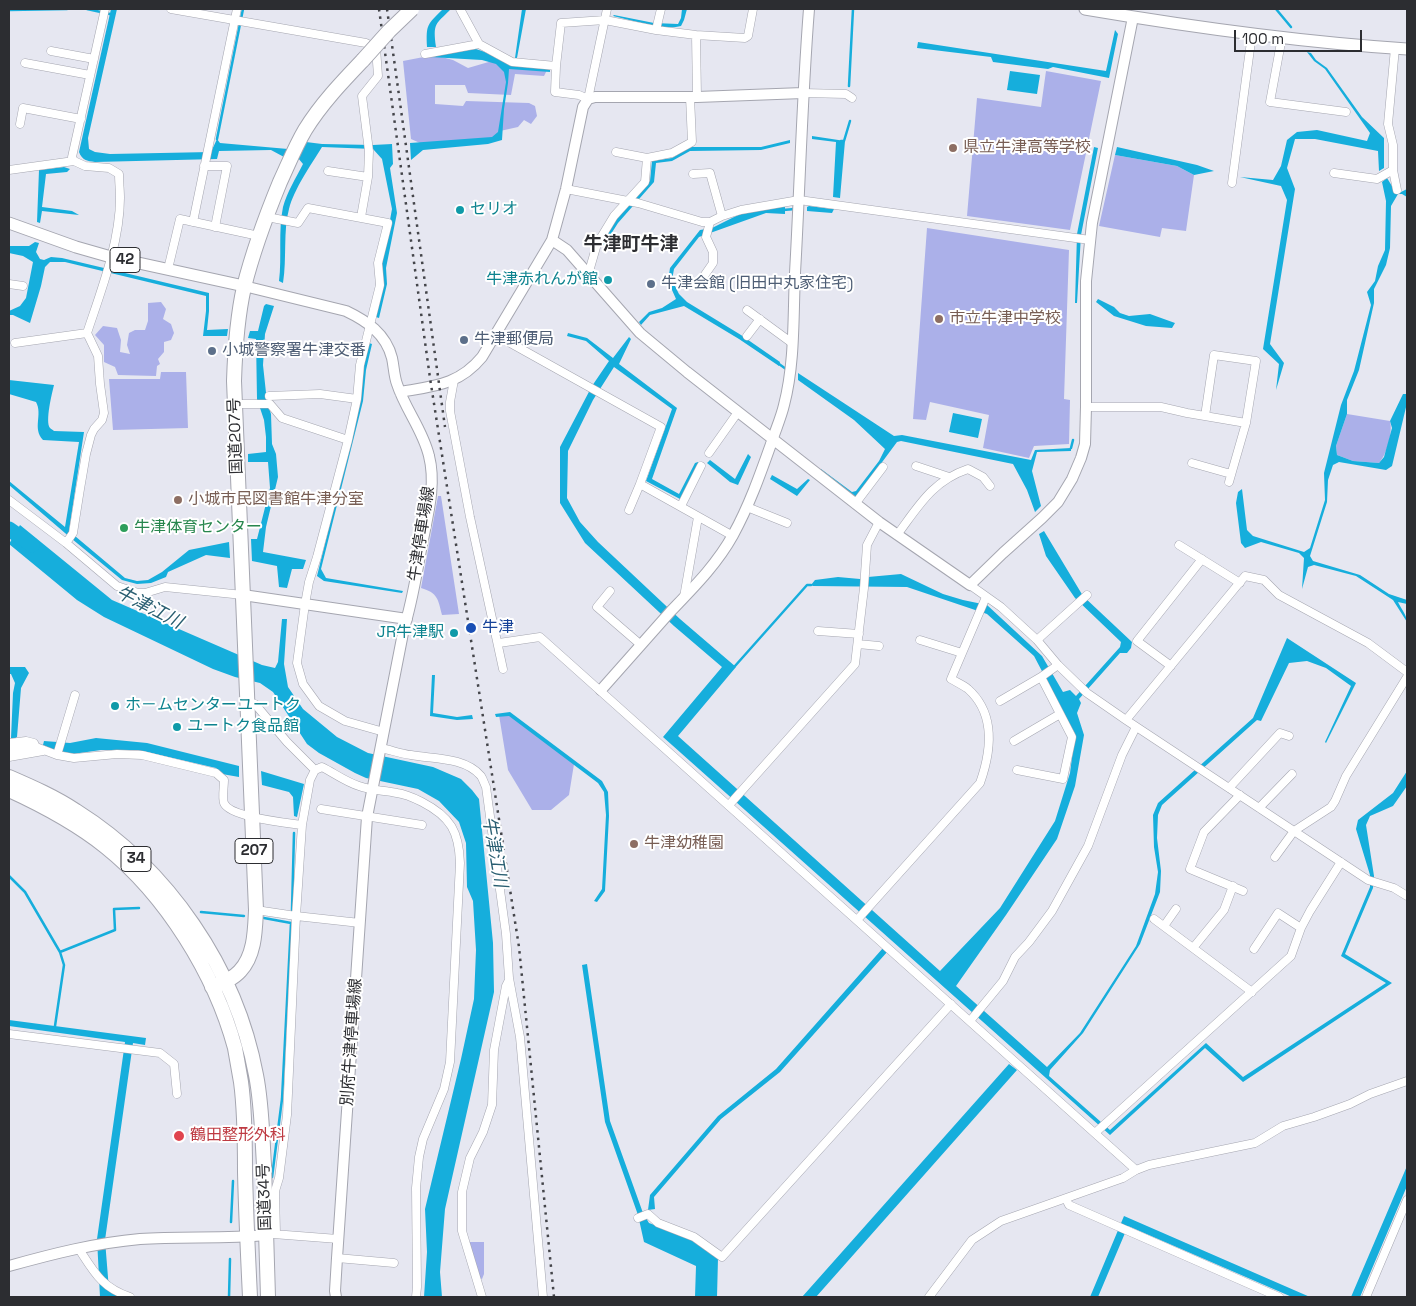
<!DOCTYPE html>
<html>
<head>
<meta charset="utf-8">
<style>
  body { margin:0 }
  #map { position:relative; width:1416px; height:1306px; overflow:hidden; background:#e6e7f1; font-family:"Space Grotesk",sans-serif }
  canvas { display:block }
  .frame { position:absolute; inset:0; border:10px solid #2c2d31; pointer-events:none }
  .scale { position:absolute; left:1234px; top:30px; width:128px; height:22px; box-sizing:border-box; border:2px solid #2c2d31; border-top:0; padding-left:6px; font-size:15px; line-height:18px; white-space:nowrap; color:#2c2d31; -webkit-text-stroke:4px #fff; paint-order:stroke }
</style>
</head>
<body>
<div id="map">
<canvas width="1416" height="1306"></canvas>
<div class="frame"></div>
<div class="scale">100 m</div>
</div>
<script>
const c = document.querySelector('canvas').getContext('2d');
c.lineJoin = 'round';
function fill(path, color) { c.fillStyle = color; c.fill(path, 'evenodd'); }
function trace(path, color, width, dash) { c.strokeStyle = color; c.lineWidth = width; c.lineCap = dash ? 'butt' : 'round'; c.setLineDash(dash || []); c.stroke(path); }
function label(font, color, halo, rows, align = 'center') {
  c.font = font + ' "Space Grotesk","Noto Sans JP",sans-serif'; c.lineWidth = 4; c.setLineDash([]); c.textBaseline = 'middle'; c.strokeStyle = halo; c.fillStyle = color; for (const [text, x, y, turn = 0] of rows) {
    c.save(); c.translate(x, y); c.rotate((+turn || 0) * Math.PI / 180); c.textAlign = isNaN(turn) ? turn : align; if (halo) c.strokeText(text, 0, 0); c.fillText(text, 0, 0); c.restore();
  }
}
const green = new Path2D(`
  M434 55 453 60 468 68 492 61 547 70 544 76 515 74 511 95 468 93 465 85H435V104L463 106 466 101 529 103 535 106 537 116 531 124 524 120 518 127 500 131 492 140 420 143 411 139 403 61Z
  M1046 71 1101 81 1070 230 967 216 977 98 1041 107Z
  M1115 155 1177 166 1194 175 1186 231 1162 228 1160 237 1099 226Z
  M927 228 1069 250 1064 399 1070 400 1069 444 1034 446 1029 458 983 448 989 415 930 402 926 420 913 419Z
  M161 302 166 309 163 319 171 324 174 333 171 340 164 342V352L158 359 160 364 157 366 156 376 118 375 115 367 104 362V345L95 335 103 326 117 328 121 340 120 352 130 354 127 345 129 333 135 330H145L148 321V303Z
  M161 372H186L188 428 113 430 109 379H160Z
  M1347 414 1390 421C1393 432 1387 454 1379 463L1353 461 1337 455 1336 446Z
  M438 496H441L459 614 442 615C438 599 438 593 421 588Z
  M509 714 574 764 569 795 551 810H532L508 770 499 715Z
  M468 1242H484V1274L482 1279 479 1278Z`);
const water = new Path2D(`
  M111 9H117L88 138 89 149 95 152 110 154 211 152 217 139 220 143 288 149 284 157 271 150 219 151 217 159 95 162C87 161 82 160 79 152Z
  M443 9H451C435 25 433 23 436 47H427C426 24 427 25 443 9Z
  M522 9H526L517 58H515Z
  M682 9H687L684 20 681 26C663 31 632 20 613 16L614 15 654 23 678 24 681 18Z
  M1115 30 1118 34 1109 78 1053 67 1048 69 993 62 991 57 917 48 918 42 1106 71Z
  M476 49 485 52 504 62 550 69V72L509 69 508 83 504 109 502 140 488 144 423 150 411 160 410 143 492 137 498 132 506 82 504 72 496 64 482 60 430 57 429 54Z
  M1307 52 1311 53 1316 60 1327 68 1362 117 1384 138V168L1379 171 1378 151 1315 139H1295L1287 168 1295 189 1270 344 1284 363 1276 390 1279 364 1263 349 1287 200 1281 186 1240 177 1273 180 1281 166 1287 140 1297 132 1317 130 1367 141 1370 133 1325 69 1314 61Z
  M1010 71 1040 75 1037 94 1007 90Z
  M812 136 845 141 840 198 833 197 836 142 812 139Z
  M790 140V143L761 150 690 151 672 161 656 163 654 182 618 223 604 245 602 244 615 221 650 181 652 161 672 158 689 147H761Z
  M306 142 322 144 373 145 392 144 393 164 390 168 397 213 386 268 387 284 379 318 376 317 382 264 392 209 382 159 373 149 322 147C311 165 294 189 289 209 283 230 287 259 283 283L279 281C282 257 278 231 283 207 287 192 296 178 303 164L298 158Z
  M1094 147 1098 148 1081 235 1077 303H1075L1077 234Z
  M1117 147 1197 165 1214 171 1194 175 1177 166 1115 155Z
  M64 167 70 169 67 172 46 174 42 207 72 211 79 215 42 211 40 223 37 222 39 170Z
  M1387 178 1395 191 1401 192 1407 189V197L1402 194H1398L1391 206 1390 248 1386 265 1374 289V303L1359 370 1347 400V414L1336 446 1337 455 1353 461 1379 463 1384 457 1392 428 1390 421 1403 394H1407V403L1392 466 1386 470 1339 462 1333 465 1328 480 1327 502 1310 556 1313 561 1360 575 1389 594 1407 600V604L1398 602C1401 609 1407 615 1407 622L1393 600 1356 576 1314 565 1308 567 1302 589 1304 558 1299 553 1261 542 1245 548 1241 543 1236 503 1238 492 1242 489 1247 530 1253 536 1304 552 1310 548 1325 500 1324 473 1341 405 1354 371 1371 305 1367 292 1375 281 1378 266 1385 250 1386 201 1382 182Z
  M785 206V214L766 213 699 237 674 269 672 280 679 294 687 302 741 335 780 362 779 366 739 339 684 306 650 315 641 325 639 322 649 312 662 308 676 299 668 281 670 268 700 230 712 228 738 215 766 208Z
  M809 206 832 209H834L832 213 807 211V207Z
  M35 242 39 243 36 252 40 259 44 260 51 257 62 258 209 293V311L207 330 228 329 227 336H203L206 311V296L65 262H50L45 267 41 286 30 323 13 315H9V311L20 306 26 298 33 262 23 256 9 253V246H29Z
  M1098 299 1114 307 1120 313 1129 316 1150 314 1175 323 1172 328 1146 326 1114 316 1096 302Z
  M266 304 274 306 265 334 263 365 267 402 271 414 272 444 276 454 278 477 266 527 263 552 306 560 303 569H292L287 588 279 587 277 566 252 561 251 539H257L270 488 268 462H248V454L266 452V437L264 420 257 399 256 339 248 338 250 331H258L264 306Z
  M568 333 587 338 613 358 629 337 631 339 619 364 677 408 652 479 679 494 695 463 698 462 699 466 680 499 646 481 672 409 614 367 593 400 568 451 567 498 580 522 598 542 680 619 736 667 678 736 940 971 1000 908 1055 821 1070 773 1075 734 1034 656 987 614 907 587 813 586 811 585 815 580 838 577 860 579 868 577 901 574 943 594 963 600 987 605 1042 656 1063 692 1070 690 1076 696 1120 647 1121 642 1075 598 1046 556 1039 534 1044 531 1083 596 1132 642 1131 648 1127 653H1120L1079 699 1081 703 1077 713 1084 735 1075 786 1057 839 1006 915 956 986 1047 1067 1080 1033 1136 946 1155 894 1158 872 1154 847 1153 815 1158 803 1253 718 1287 638 1356 683 1326 743 1325 742 1351 686 1326 668 1307 661 1289 663 1261 721 1257 720 1162 805 1158 815 1157 838 1161 871 1160 892 1140 944 1083 1033 1050 1070 1049 1076 1110 1130 1206 1043 1243 1077 1386 983 1341 956 1370 887V875L1356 829 1358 820 1393 793 1407 771V786L1393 806 1370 816 1366 825 1374 876 1373 888 1345 954 1392 983 1243 1082 1205 1048 1110 1135 663 737 722 667 674 626 585 543 560 503V447L592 386 609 361 586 341 567 336Z
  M369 343 372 344 366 370 363 401 321 569 326 578 403 591 402 593 324 581 317 576 360 401 363 370Z
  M798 373 894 436 902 435 1031 460 1035 450 1071 448V451L1037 452 1032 471 1041 506 1035 512 1027 490 1013 464 901 441 897 442 857 496 852 497 819 470 821 469 852 492 856 491 879 461 885 449 854 420 798 380Z
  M9 380 54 385C52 393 45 422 50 428 51 429 53 430 54 431L84 432 69 531 125 578 137 581 148 580 162 572 189 550 229 542 230 558 206 555 168 572 166 577 151 583 137 584 122 580 72 539 9 485V481L65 527 79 442 43 440C32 428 43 415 36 402L9 394Z
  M953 413 982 419 978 438 949 432Z
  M748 454 751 457 738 485 730 482 707 463 710 460 735 479Z
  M772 475 797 489 808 479 810 480 797 496 770 479Z
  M20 525 112 600 262 665 275 668 278 662 282 619H287L284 664 288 687 303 709 337 737 368 753 433 767 461 779 472 790 479 799 493 943 494 992 445 1209 440 1272 442 1297H424L427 1252 425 1209 461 1059 474 999 476 950 473 901 467 887 466 843 459 822 439 801 418 789 366 778 355 773 319 753 307 744 273 692 260 683 235 677 213 669 104 617 77 600 9 544Z
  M9 667H25L29 673 21 688 17 737 14 739 11 738 13 693 15 683 11 674H9Z
  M432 675H435L433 713 457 717 472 715 473 719 457 720 430 716Z
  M510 712 602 781 608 792 609 816 605 891 597 902 594 901 602 889 606 815 604 792 598 783 509 716 496 717 495 714Z
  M96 738 147 743 239 766V777L222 774 216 768 138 750H101L73 754 51 749 43 745 44 741 70 743Z
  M261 771 304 784 297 817 294 816 293 797 289 792 262 785Z
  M883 948 888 951 780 1072 721 1119 654 1197 655 1209 648 1210 650 1195 718 1116 776 1069Z
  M587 964 610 1121 643 1213 649 1223 693 1239 718 1258 717 1297H695L696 1266 644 1242 638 1215 605 1122 582 965Z
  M9 1020 146 1038 145 1045 133 1043 105 1240 109 1290 122 1297H100L97 1239 125 1042 9 1026Z
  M1009 1064 1017 1070 816 1297H802Z
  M1407 1166V1186L1360 1297H1351Z
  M1124 1216 1310 1297H1292L1128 1226 1098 1297H1090Z`);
const stream = new Path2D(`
  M87 9 110 14
  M1276 9 1291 27
  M9 10 67 9
  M849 86 853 9
  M217 139 243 9
  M841 141H844L850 121
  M783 210 795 209
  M779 364 786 369
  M1071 448 1073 440
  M735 666 807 585H811
  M9 876 25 892 60 952 64 965 55 1026
  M292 910 294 833
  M201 912 244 916
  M264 918 291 923 282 1099 272 1177
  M60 952 115 930 114 909 139 908
  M231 1222 233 1181
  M229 1297 230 1259`);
const river = new Path2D(`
  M9 529 32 545`);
const street = new Path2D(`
  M171 9 366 43 376 48 378 76 362 96 369 151 368 177 361 217
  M460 9 479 44 512 62 556 66 555 92 579 95 588 99 607 9
  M656 30 661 9
  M696 35 697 97
  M1282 37 1270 102 1346 112
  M1395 48 1388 124 1393 145V170L1397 190
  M51 51 94 59
  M425 54 479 44
  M25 63 90 75
  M556 66 561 23 605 20 656 30 696 35 745 38 748 36 753 9
  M803 93 846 94 852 98
  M20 124 23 108 81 119
  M616 152 647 158 672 153 692 142 690 97
  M74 161 72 157 105 9
  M204 166H227L215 227
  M9 170 74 161 85 166 109 168 119 174C119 182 120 190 120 198 120 242 101 291 87 333L98 356 100 384 104 413 102 420 94 429 91 435 86 454 80 489 73 533 66 543
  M328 171 368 177
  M1334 173 1377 179 1393 170
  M693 174 710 173 722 216
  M1232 183 1252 34
  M566 189 638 203 702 222H710L722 216 741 210 799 200 1090 240
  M267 217 298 223 308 208 388 223 378 263 380 285 360 365 357 399 348 440 317 557 309 582 305 604 297 663 303 684 319 706 345 721 384 732
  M193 222 237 9
  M168 269 180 219 259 236
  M588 275 597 244 614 216 645 182 647 158
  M704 276 713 263V252L706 237 710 222
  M9 284 23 286
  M747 310 792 343
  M496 335 661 427 640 484 733 536
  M747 336 760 319
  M15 343 87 333
  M454 380 450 402V411L470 517 503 669
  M269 396 320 394 357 399
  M235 404H270L282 418 348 440
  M1086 407H1161L1187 413 1246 423
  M1205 416 1214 355 1256 361 1246 423 1229 482
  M709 453 738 412
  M1192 463 1231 474
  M916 466 949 477
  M9 500 66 543 117 586 138 593H145L165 587 243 595
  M855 504 883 467
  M681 506 701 466
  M747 507 787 523
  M629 510 640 484
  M897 535C918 507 932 481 968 469L983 477 990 486
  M1179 545 1240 583
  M970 585 1001 607 1037 640 1058 665 1087 693 1126 720 1368 880 1394 888 1407 896
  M610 591 597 607 641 645
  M684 597 698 517
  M818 631 859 634
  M920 640 962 653
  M1037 640 1087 595
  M499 643 540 637 1136 1170
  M858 644 879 646
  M1171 666 1137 641 1202 559
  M1000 701 1041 677 1058 665
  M247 702 255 704 287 742 315 770
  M1126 720 1245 576 1264 580 1279 595 1368 643 1407 672
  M1014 741 1060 714
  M9 743 26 741 34 743 36 747
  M381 748C391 750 401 754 411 755 433 759 465 757 481 776 483 779 484 783 486 787L506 934 509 978 520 1037 543 1297
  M9 751 36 747 57 755 74 758 117 754 142 755 216 773 224 780C224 786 222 799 224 803 229 817 288 823 302 825
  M57 755 75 695
  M9 757 43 751
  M1017 770 1063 779 1072 737 1041 677
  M1229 788 1280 733 1289 736
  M1240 795 1204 832 1190 869 1243 891
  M729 805 855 664 864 588 867 545 879 522
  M1259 808 1292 774
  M321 809 422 825
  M1275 857 1294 831 1331 807 1335 801 1346 776 1407 677
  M256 910 296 916 360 923
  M1154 919 1252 992
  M857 920 980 783C991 752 996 714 968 689 963 685 956 682 951 679L986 597
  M1164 926 1176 909
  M1193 948 1224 910 1233 886
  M1254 949 1278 913 1301 928
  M970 1021 1003 981 1015 957 1029 942 1052 911 1088 846 1122 755 1136 727
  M9 1034 160 1053 174 1064 177 1094
  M1095 1133 1291 956 1301 928 1310 911 1341 862
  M1066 1199 1069 1205 1279 1297
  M638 1218 648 1214 658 1223 694 1237 722 1257 951 1004
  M273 1234 338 1239
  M276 1234 275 1191 279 1178 287 1115 296 916 302 825 310 780 315 770 322 767C334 773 346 782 359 786 372 791 384 790 397 793 406 794 414 798 422 802 451 817 459 832 460 863L450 1062 444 1089 423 1139 419 1157 416 1188 417 1287 416 1297
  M79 1249C94 1272 102 1288 130 1297
  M337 1258 394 1263
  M482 1297 462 1231V1192L470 1158 483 1132 492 1105 494 1050 506 986 509 980
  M929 1297 972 1240 1001 1221 1123 1178 1136 1170 1149 1165 1255 1143 1283 1126 1314 1117 1350 1104 1370 1094 1407 1081
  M1366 1297 1407 1200`);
const secondary = new Path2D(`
  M552 240 567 250 640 333 687 372 879 522 970 585 1003 553 1042 518 1058 502 1072 479 1081 458 1085 444 1086 407V281L1092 223 1133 17
  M244 286 346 311C367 321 386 334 392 358 394 367 394 376 397 384 405 409 423 430 429 456 437 487 426 521 421 550 416 576 412 603 404 628L367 817 337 1258 335 1291 336 1297
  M400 392C434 386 459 385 482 357L552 240 566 189 583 107 588 99 595 97H697L803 93
  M243 595 407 619
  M601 690C624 664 648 637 671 611 694 587 717 564 733 535 749 506 760 475 771 444 775 431 781 418 784 405 795 363 793 317 795 273 800 185 802 97 809 9
  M9 1266C52 1254 95 1243 140 1239 182 1236 224 1239 266 1235`);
const primary = new Path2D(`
  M1085 9C1191 27 1299 42 1407 49
  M9 223 76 247 111 257 244 286`);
const highway = new Path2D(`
  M9 777C32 787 55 797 76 811 168 869 236 968 256 1075 262 1105 262 1135 264 1165 265 1209 267 1253 268 1297
  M9 790C44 806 76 823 106 847 166 895 215 974 235 1048 237 1059 239 1071 241 1082 245 1111 245 1143 245 1172 246 1214 248 1256 250 1297
  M212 987C222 983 233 979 240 971 255 955 255 930 256 910L234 381C235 350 237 318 244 287 253 251 266 216 280 182 288 165 295 147 305 130 321 104 342 82 363 60`);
const rail = new Path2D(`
  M379 9 430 378 519 947 554 1297
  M387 9 445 427`);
const highwayBridge = new Path2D(`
  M363 60 389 31 412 9`);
const markers = [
  [953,148,5,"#8d6e63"],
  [460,210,5,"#0f9aa8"],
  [608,280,5,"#0f9aa8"],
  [651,284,5,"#5c6f8a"],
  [939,319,5,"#8d6e63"],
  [464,340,5,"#5c6f8a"],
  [212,351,5,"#5c6f8a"],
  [178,500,5,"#8d6e63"],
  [124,528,5,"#2e9e5b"],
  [471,628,6,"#1a4fb4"],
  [454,633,5,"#0f9aa8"],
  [115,706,5,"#0f9aa8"],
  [177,727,5,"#0f9aa8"],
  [634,844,5,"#8d6e63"],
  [179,1136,6,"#e0444e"]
];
const shields = [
  [125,260,30],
  [254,851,38],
  [136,859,30]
];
const shieldNames = [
  ["42",125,260],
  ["207",254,851],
  ["34",136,859]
];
const educationNames = [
  ["県立牛津高等学校",963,148],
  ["市立牛津中学校",949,319],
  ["小城市民図書館牛津分室",188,500],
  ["牛津幼稚園",644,844]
];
const cultureNames = [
  ["セリオ",470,210],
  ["牛津赤れんが館",598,280,"right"],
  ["JR牛津駅",444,633,"right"],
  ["ホ－ムセンターユートク",125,706],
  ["ユートク食品館",187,727]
];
const serviceNames = [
  ["牛津会館 (旧田中丸家住宅)",661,284],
  ["牛津郵便局",474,340],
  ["小城警察署牛津交番",222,351]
];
const streetNames = [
  ["国道207号",236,436,-92],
  ["牛津停車場線",422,534,-81],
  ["別府牛津停車場線",352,1042,-86],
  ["国道34号",265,1197,-92]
];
const leisureNames = [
  ["牛津体育センター",134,528]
];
const transitNames = [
  ["牛津",482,628]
];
const healthNames = [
  ["鶴田整形外科",190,1136]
];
const waterNames = [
  ["牛津江川",149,608,27],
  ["牛津江川",494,852,80]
];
const quarterNames = [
  ["牛津町牛津",631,245]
];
fill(green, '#abb0e9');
fill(water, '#16aedc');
trace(stream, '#16aedc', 2.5);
trace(river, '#16aedc', 15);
trace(street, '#a5a6b0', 9);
trace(secondary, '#a5a6b0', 12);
trace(primary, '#a5a6b0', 13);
trace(highway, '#a5a6b0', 16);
trace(street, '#fff', 8);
trace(secondary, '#fff', 10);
trace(primary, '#fff', 11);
trace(highway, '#fff', 14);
trace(rail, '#44454a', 2.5, [2.5, 5]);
trace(highwayBridge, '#a5a6b0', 16, []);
trace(highwayBridge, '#fff', 14);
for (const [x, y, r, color] of markers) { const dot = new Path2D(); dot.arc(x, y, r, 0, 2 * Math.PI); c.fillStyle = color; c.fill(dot); trace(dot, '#fff', 2); }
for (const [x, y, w] of shields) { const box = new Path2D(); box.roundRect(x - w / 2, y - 12.5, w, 25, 4); c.fillStyle = '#fff'; c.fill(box); trace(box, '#2c2d31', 1); }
label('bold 15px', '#2c2d31', null, shieldNames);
label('16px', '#785e54', '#fff', educationNames, 'left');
label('16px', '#0d838f', '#fff', cultureNames, 'left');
label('16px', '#4e5e75', '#fff', serviceNames, 'left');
label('16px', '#2c2d31', '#fff', streetNames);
label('16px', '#27864d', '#fff', leisureNames, 'left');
label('16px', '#164399', '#fff', transitNames, 'left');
label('16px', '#be3a42', '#fff', healthNames, 'left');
label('italic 18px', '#295e71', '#fff', waterNames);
label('bold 19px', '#2c2d31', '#fff', quarterNames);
</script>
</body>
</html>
